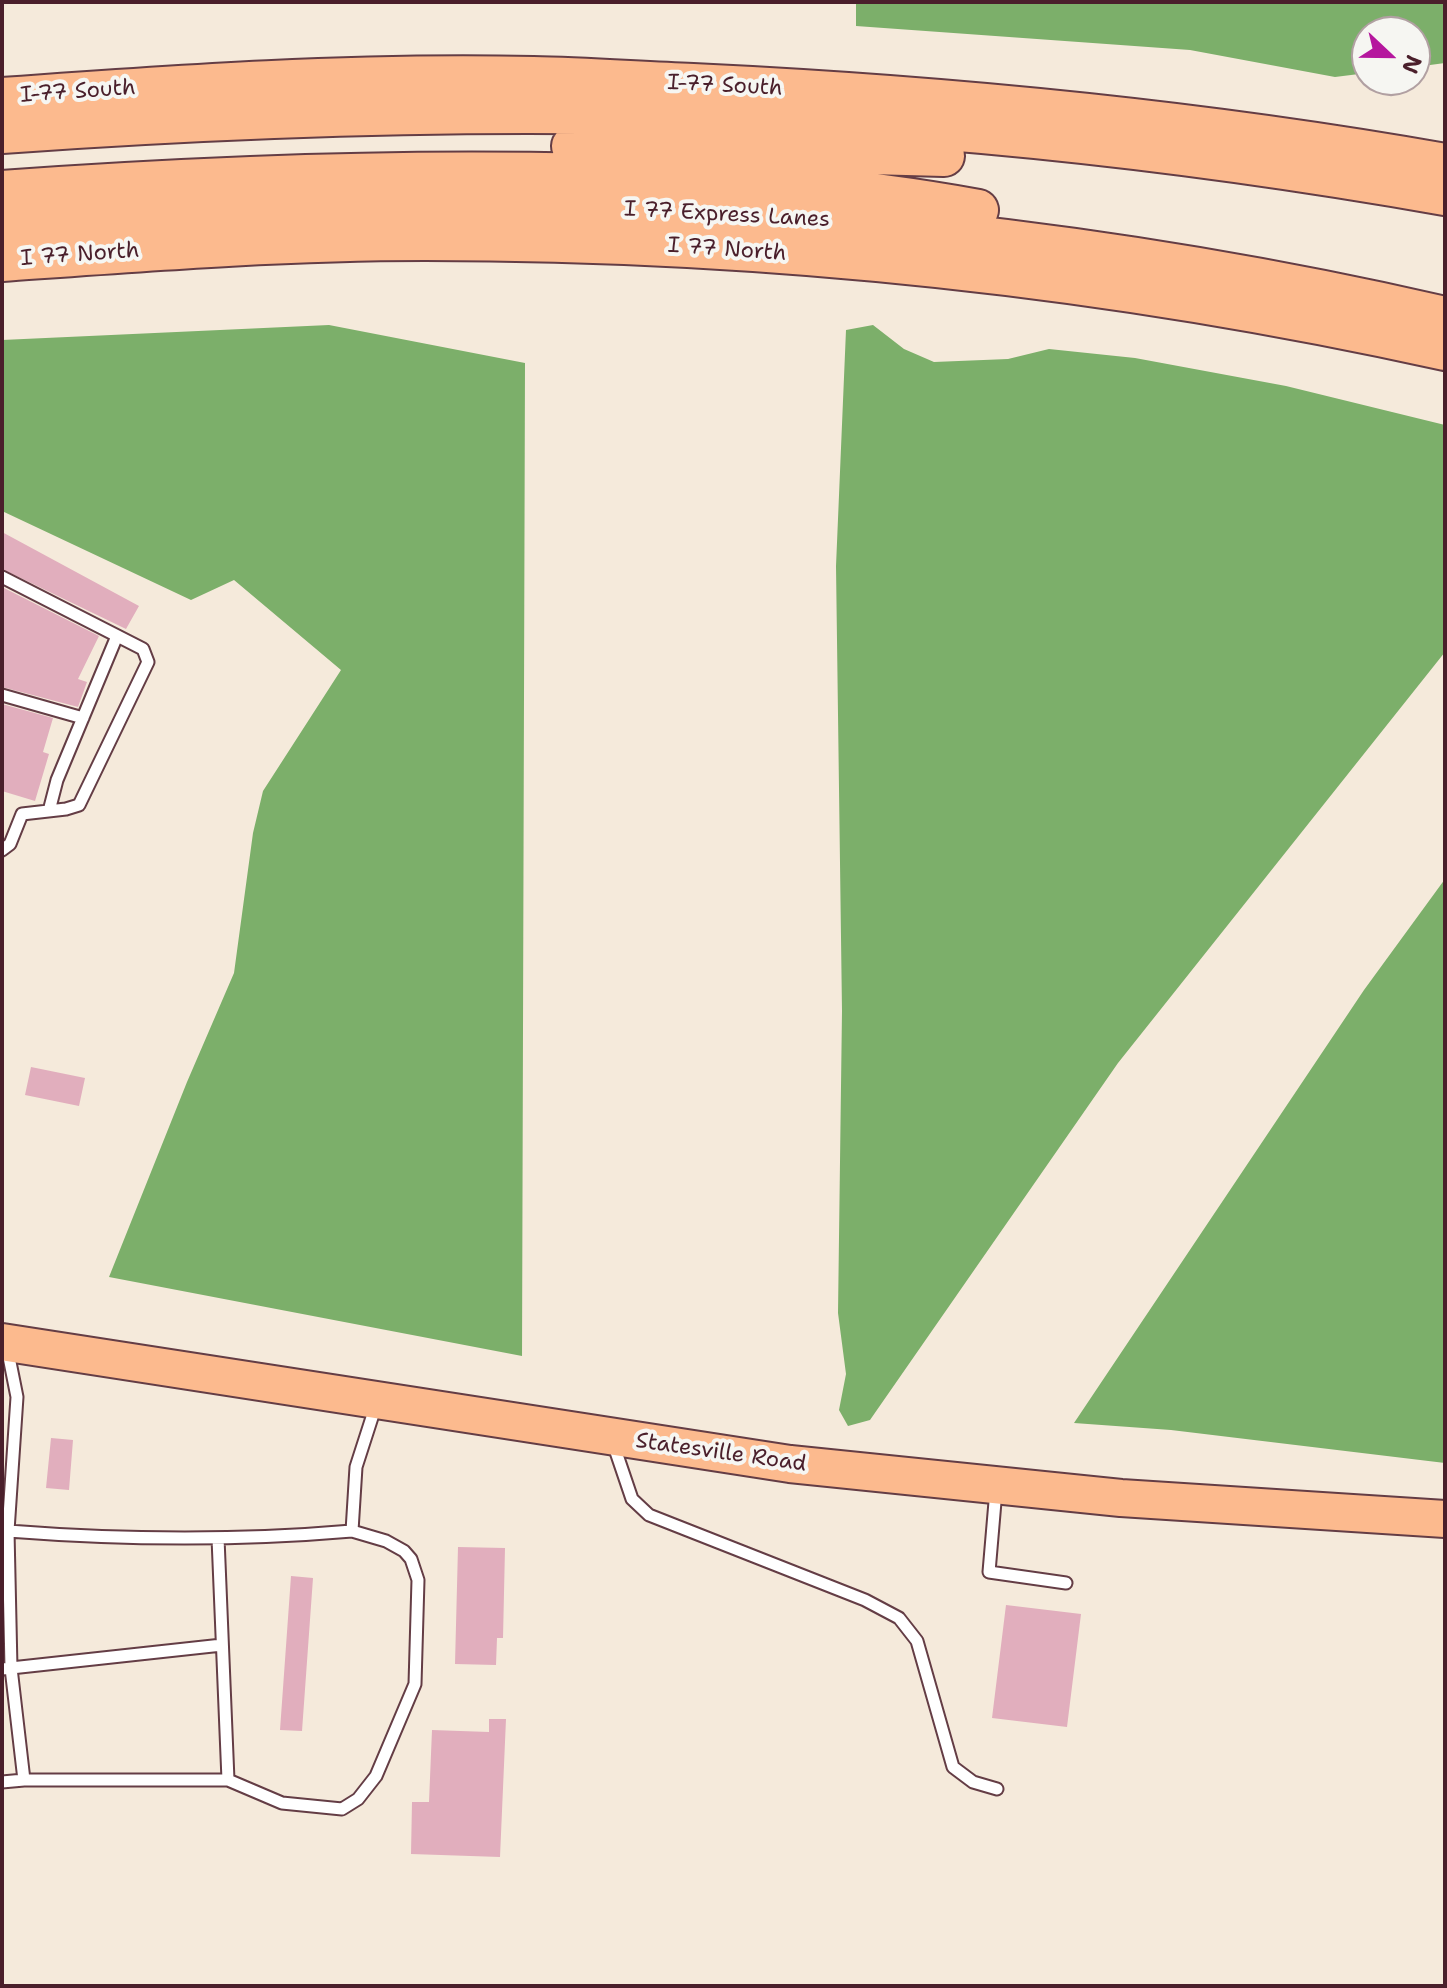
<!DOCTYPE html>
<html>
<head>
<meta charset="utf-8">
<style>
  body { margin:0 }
  #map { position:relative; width:1447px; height:1988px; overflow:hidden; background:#f5eadb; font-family:"Shantell Sans",sans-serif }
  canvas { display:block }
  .frame { position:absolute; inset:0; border:4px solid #4a1f2b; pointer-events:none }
  .north { position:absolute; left:1351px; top:16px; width:80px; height:80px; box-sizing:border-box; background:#f6f6f2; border:2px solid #b1a0a2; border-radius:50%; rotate:112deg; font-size:22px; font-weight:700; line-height:32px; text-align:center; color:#4a1f2b }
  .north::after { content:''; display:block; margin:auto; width:28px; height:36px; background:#b5179e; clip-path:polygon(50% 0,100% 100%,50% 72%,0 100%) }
</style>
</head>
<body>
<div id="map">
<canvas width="1447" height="1988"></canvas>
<div class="frame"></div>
<div class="north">N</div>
</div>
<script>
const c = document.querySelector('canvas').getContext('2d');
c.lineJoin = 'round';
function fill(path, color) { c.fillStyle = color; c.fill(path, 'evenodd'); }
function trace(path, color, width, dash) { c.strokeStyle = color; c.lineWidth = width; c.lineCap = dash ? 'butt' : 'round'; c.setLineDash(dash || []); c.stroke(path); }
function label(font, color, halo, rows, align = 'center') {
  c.font = font + ' "Shantell Sans",sans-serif'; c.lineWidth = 8; c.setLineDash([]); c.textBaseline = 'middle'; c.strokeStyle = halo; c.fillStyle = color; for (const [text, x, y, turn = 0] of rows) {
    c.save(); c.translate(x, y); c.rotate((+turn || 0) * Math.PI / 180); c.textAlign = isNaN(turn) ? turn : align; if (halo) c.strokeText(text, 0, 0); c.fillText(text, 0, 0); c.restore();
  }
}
const forest = new Path2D(`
  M856 2H1445V63L1415 67V32H1367V73L1335 77 1190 50 856 26Z
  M329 325 525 363 522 1356 109 1277 187 1082 234 973 253 833 263 791 341 670 234 580 191 600 2 511V340Z
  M873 325 904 349 934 362 1008 359 1049 349 1135 358 1286 386 1445 425V652L1118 1063 870 1420 848 1426 839 1410 846 1374 838 1313 842 1011 836 566 846 330Z
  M1445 879V1463L1171 1430 1074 1423 1364 990Z`);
const building = new Path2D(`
  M2 532 139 606 126 629 2 569Z
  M2 587 99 636 78 679 87 682 78 707 2 687Z
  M2 704 53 718 43 752 49 754 35 801 2 791Z
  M31 1067 85 1078 79 1106 25 1095Z
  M51 1438 73 1440 69 1490 46 1488Z
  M458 1547 505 1548 503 1638H497L496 1665 455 1664Z
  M291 1576 313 1578 302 1731 280 1730Z
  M1006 1605 1081 1614 1067 1727 992 1718Z
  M489 1719H506L500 1857 411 1854 412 1802H429L432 1730 489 1732Z`);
const service = new Path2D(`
  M2 577 143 649 148 662 79 805 66 809 22 814 10 844 2 850
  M2 695 83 718
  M49 811 57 780 117 636
  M7 1347 17 1397 8 1531
  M613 1443 632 1499 649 1515 865 1600 899 1618 917 1641 953 1767 973 1782 997 1789
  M996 1490 989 1572 1066 1583
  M218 1538 228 1780H24L11 1668 222 1645
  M2 1669 11 1668 8 1531C123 1540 237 1541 352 1531L356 1467 376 1405
  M228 1780 282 1803 342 1809 358 1799 376 1776 415 1684 418 1580 411 1559 404 1551 386 1541 352 1531
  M2 1782 24 1780`);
const primary = new Path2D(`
  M2 1342 790 1464 1121 1498 1445 1519`);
const motorway = new Path2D(`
  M2 98C178 85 356 73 533 77 586 78 640 82 693 84 945 96 1196 120 1445 164
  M2 133C213 118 423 110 635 114 906 119 1178 148 1445 195
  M572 146 944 156
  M2 191C197 177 392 169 587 174 718 178 849 186 978 210
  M2 225C143 214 284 204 425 204 769 205 1110 240 1445 317
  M2 261C143 251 283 240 425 240 768 240 1110 276 1445 350`);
const streetNames = [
  ["I-77 South",725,86,3],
  ["I-77 South",78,92,-4],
  ["I 77 Express Lanes",727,215,3],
  ["I 77 North",727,250,4],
  ["I 77 North",80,255,-4],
  ["Statesville Road",721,1453,8]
];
fill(forest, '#7caf6a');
fill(building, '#e1aebd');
trace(service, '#643d45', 15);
trace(primary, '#643d45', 40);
trace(motorway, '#643d45', 44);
trace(service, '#fff', 11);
trace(primary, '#fcba8e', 36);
trace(motorway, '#fcba8e', 40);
label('22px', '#4a1f2b', '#f6f6f2', streetNames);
</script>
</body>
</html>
